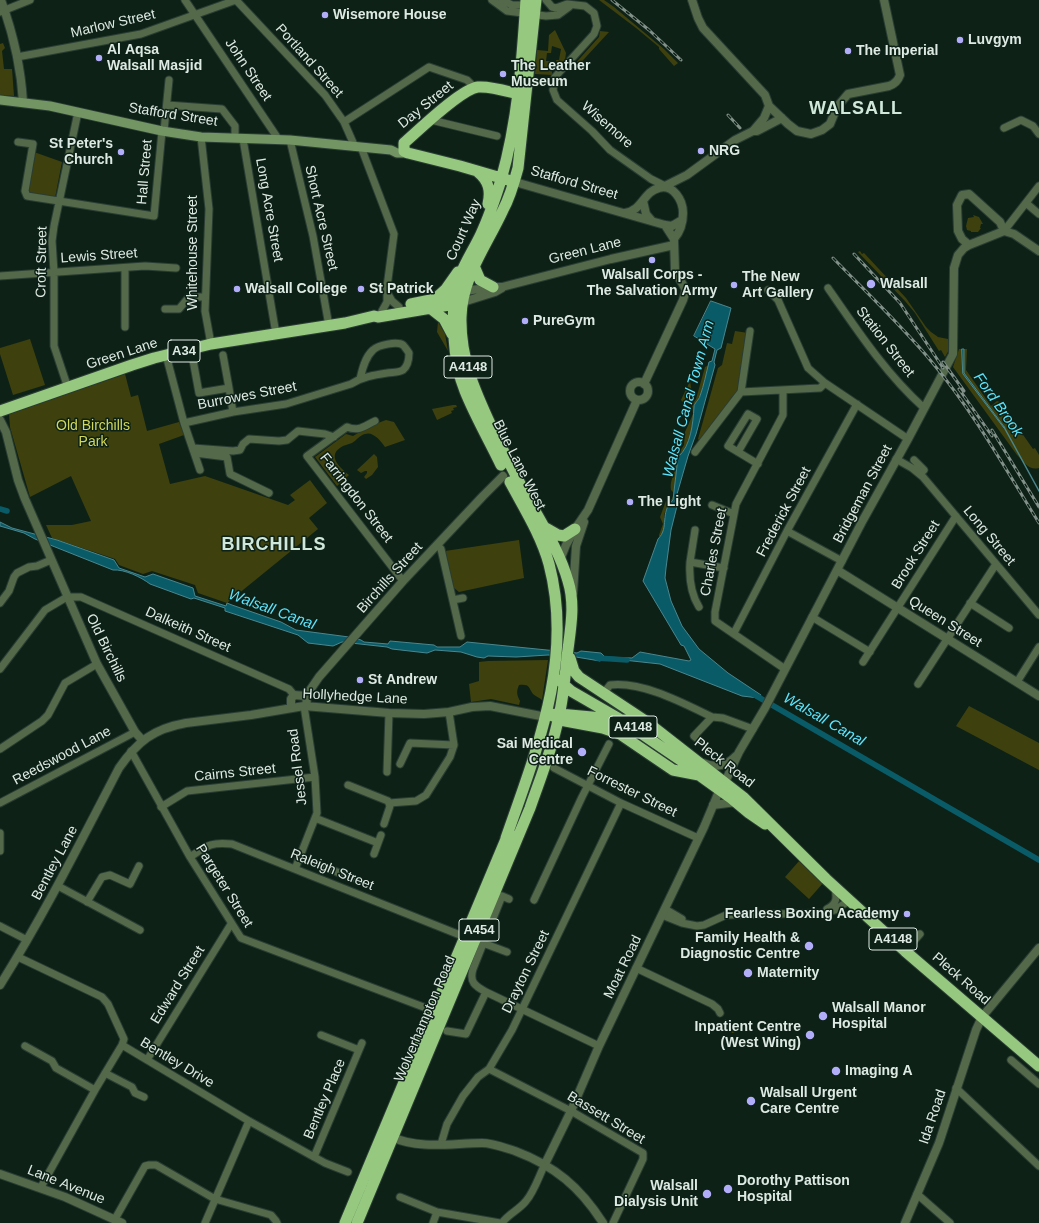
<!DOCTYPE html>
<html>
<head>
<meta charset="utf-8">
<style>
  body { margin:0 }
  canvas { display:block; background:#0d2117 }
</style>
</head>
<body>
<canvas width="1039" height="1223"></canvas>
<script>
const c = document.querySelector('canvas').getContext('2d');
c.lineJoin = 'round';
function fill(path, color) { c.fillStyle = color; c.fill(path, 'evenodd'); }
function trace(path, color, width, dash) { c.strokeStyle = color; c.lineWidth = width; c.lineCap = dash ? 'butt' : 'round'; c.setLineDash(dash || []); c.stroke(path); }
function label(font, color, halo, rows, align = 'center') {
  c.font = font + ' Arial,sans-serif'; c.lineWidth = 3; c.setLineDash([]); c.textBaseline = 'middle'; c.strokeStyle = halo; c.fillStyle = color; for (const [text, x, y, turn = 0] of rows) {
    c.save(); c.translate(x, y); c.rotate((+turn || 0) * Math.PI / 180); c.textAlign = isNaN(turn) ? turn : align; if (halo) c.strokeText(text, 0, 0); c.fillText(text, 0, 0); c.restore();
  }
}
const green = new Path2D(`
  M599 0H604L614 7 664 49 678 63 674 66 659 49V47L636 28Z
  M555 30 566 53 565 60 560 64 557 63 556 60H559L561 49 552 46 551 53H547L546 61H550L552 68V75L535 74 537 50 548 51 549 35Z
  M600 31 609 32 573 71 574 69 572 67 599 37Z
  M3 43 5 48 2 51 4 69H12L14 96 0 95V44Z
  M34 152 62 162 55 198 26 192Z
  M973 215 979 217 983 224H981L980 228H981L978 232H971V231L967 230 966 226 968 218 974 217Z
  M860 251 862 254 864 253 906 298 926 327 931 332 938 337 948 339 949 350 945 357 941 350 939 351 915 313 905 301 858 252Z
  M438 322 445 334 448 351 437 332Z
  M735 331 748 333 740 388 701 442 698 439 718 368 722 365 727 343 732 344Z
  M30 339 45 385 13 395 0 354V348Z
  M959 349H967L966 370 991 406 997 401 1000 402 1033 449 1035 448 1039 455V468C1029 471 1023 461 1017 455L953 367Z
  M709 365C706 376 703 386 700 396 699 400 695 403 694 407 693 423 691 446 678 457L673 501C669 504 664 511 664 517 664 519 665 521 666 523 666 528 663 535 659 537V535L663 524 660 517 666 501 672 499 674 493 671 490C670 483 672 479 674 473 676 467 674 460 676 453L680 451 684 445 685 432 693 414 692 404 696 399 705 367Z
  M125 374 131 397 138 395 147 431 179 422 184 435 159 444 170 484 205 476 288 505 295 500 290 495 310 480 327 503 309 518 318 529 227 603 198 593 195 585 152 571 143 574 119 565 115 559 52 538 46 525H72L91 521 71 476 30 497 10 427 9 414Z
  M690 381 692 393 684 403 681 400Z
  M453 405H456L457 407 453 408 454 410 451 411 452 413 437 420 432 409Z
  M386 420 394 422 405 440 385 447C381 441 373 431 365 434 360 435 357 440 352 443 349 444 346 445 343 446 326 455 339 467 349 475L337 486 315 457 346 434 353 436 370 426Z
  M374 454 377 457 378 467 372 475 366 479 364 477 367 473V471H365L361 473 357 470Z
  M519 540 524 578 459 592 454 588 445 551Z
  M548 660 542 700C540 698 535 696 533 694 528 687 530 684 519 685 516 692 517 695 520 701L519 705 491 699 471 702 469 684 479 681V662L488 661Z
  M969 706 1039 743V770L956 726Z
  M800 860 824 882 809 899 785 877Z
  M725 1019 729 1022 737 1031 733 1033 726 1031 723 1026Z`);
const water = new Path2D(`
  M711 301 731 308 721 348 717 350 714 362 715 365 696 434 688 456 675 501 677 506 671 530 666 568 665 578 671 601 682 626 699 649 728 673 761 695 759 698 742 696 660 664 605 658 600 661 576 657 548 655 516 657 488 656 484 658 477 657 461 652 435 650 427 653 392 649 387 647 342 642 333 646 308 643 298 635 225 611V608L194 598 191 599 150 584C141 577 124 569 113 570L35 539 24 533 0 526V522L12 528 57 540 114 560 119 568 145 577 153 574 193 588 195 596 226 606 227 603 232 605 281 622 296 630 349 637 361 640 364 642 388 644 390 641 434 645 437 647H460L467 642 577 653 581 651 601 653 605 657 632 658 640 652 689 661 691 660 684 646 681 645 643 581 658 539C670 527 659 513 673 500L678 457C691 446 693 423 694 407 694 403 699 400 700 396 704 385 706 374 709 362L712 361 715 349 694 336Z
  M962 349H964V373L1005 428H1004L963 374Z`);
const stream = new Path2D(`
  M1004 427 1039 491`);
const canal = new Path2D(`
  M0 509 7 511
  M597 658 627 660
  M753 694 1039 860`);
const minor = new Path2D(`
  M185 0 279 140
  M236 0 325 95 344 122 355 147
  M492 0 507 11 546 16 558 15 569 7
  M502 0 512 5H528
  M546 0 552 7 556 8 567 4 585 6 594 13 597 26 594 34 555 77 553 90 557 100 592 131 610 150 651 179 665 186
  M0 12 30 0
  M17 57 141 34 236 0
  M167 105 222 109 235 126V138
  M431 120 497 136
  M344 122 429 67 467 80 475 88
  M1004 128 1021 120 1033 126 1039 134
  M164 131 169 80
  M201 137 209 209 205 311 211 344
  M243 139 276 334
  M290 140 313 236 329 326
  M18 142 33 144 25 191 27 196 154 216 162 131
  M361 147 394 234 387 287V302L382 311
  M1026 203 1039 214
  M1004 231 1039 186
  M125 268V327
  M0 276 145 266 176 268
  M828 288C857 330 886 374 924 408
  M768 290 778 300 808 368 825 383
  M388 294 392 301 399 307
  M165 309H179L189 297H205
  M166 355 184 423 200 470
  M223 355 229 388
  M193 360 199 393 229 388 233 412
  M68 388 54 346V272L52 241 54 226 78 112
  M783 391V415L736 504 715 612V621L785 669
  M741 392 820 388 825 383 908 439
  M375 421C364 426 359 432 347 427L307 456 403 581
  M184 423 233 412 286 404 351 384C362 377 374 375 387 373 392 372 398 373 403 370 408 366 409 359 409 353 407 350 405 347 403 345 397 341 378 345 373 350 365 357 362 370 360 379
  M193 448 233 451 240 450 243 444 249 439 279 441 287 440 298 431 325 434 334 437
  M695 452 741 392 750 331
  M738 452 757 419 748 414 728 446 758 464
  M195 453 227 457 230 474 269 493
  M896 459 912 468 923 477 1039 615
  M914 460 924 470 920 474
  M712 505 734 514
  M695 530 690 562 724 568
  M787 531 842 561
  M437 545 441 549 461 636
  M690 562C689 577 691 594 699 607
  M453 600 463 598
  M0 603 9 591 14 577 17 573 29 567 37 566 51 560
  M970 603 1009 628
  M812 617 870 652
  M734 633 787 531 857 404
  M863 662 956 516
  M0 669 45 610 67 597H81L289 689 294 695
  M1017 682 1039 647
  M918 684 996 564
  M603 694 610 685C642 681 683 703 712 717
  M700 741 694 736 712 717 723 718 753 729
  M0 749 42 721 48 715 65 683 97 664
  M131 751 190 857 241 938 434 1011
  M400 764 410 743 454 745
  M554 768 621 803 698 838
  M387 772 389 713
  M348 785 388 801 390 806 384 824
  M0 803 135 732
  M389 803 416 801 426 795 450 757 454 745 449 712
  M161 807 187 791 315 777
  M315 818 378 843
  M0 833V851
  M374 854 381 835
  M190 857C208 845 211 842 232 844L465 937
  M314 863 352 878
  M295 869 317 813 315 777 304 706
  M58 886 140 930
  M509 899 502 896 473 969C469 982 475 986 486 992L599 1046
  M534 900 582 797 609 744
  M87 902 102 877 110 875 130 884 139 866
  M665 909 682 919
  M827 909C837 904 837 898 835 888
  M662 915 682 923 697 926 704 925 726 915 825 913 835 910 850 900
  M0 926 27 940
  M483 943 507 952
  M905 951 920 934
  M18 957 102 997 108 1004 124 1039 122 1045 249 1121 325 1163 348 1172
  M636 968 712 1004 718 1009 720 1013
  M447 1031 466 1034 486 992
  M321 1035 359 1050
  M25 1046 52 1061 56 1068 95 1090
  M147 1060 231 924
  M1011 1060 1039 1084
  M489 1069 571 1111 643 1153V1159L613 1223
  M105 1073 132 1087 135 1093 144 1097
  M956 1088 1039 1166
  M441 1144 447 1124 463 1096 478 1077 489 1069 512 1030 621 803
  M314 1157 362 1043
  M41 1187 95 1090 122 1045
  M917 1194 950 1223
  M400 1197 437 1212 500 1223
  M115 1219 145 1166 149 1165H156L215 1199 271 1215 276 1221 277 1223
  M205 1223 249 1121
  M433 1223 437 1212
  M502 1223C508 1214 519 1210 526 1201 534 1192 539 1176 545 1164`);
const tertiary = new Path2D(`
  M1 0C13 33 21 68 23 102
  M692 0 698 18 703 28 765 95 769 106 788 124 797 131 811 134 822 130 830 124 837 107 848 94 889 86C895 84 898 81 900 75L884 0
  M753 131H757L782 118
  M515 182 665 225 672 226 682 220
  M665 186 687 175 735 140 753 131 764 118 769 106
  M643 201 646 214 652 221
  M625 213C643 210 643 192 659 188 673 184 683 200 683 213 683 222 680 232 674 239
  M969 245 962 239 958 231 957 205 962 195 969 194 1000 222 1004 231 1014 234 1039 251
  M465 291 493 287H502L611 259 674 245
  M463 302 495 292 502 288
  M630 391a9 9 0 1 1 18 0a9 9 0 1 1-18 0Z
  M644 384 683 300 686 290 675 271 674 239 665 225
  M0 420 6 432 18 480 25 499 97 664 135 732 143 741
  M560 560 566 545 575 529 588 510 637 400
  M837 570 1039 696
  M573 593 576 546 584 522
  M307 706 306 696 319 677 403 581 483 496 503 476
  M291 707V699L294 695 306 696
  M703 763C716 769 726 766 736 756
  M713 805 736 802
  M0 985C44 915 81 841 119 768 138 741 153 729 186 723L251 715 304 706 389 713 424 714 449 712 472 707 490 706 546 717
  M392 1137C420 1150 453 1143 482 1143 493 1143 505 1148 515 1151 555 1166 580 1187 603 1223
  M545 1164 571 1111 599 1046 704 827 720 789 725 782 739 752 765 708 863 520 908 439 953 354 954 268 958 255 964 248 969 245 1004 231
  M0 1174 65 1197 122 1223
  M905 1223 939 1143 976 1030 982 1017 1039 948`);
const secondary = new Path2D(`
  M0 100 50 106 162 131 201 137 290 140 391 150 397 153H408`);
const trunk = new Path2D(`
  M478 172C489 181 491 191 488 204
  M508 180 460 166 408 153 404 151V143C419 130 461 89 478 87 491 86 506 91 518 94
  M474 266 480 280 493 287
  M436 298 446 289 458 272
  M411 304 455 295 461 292
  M430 308 444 319 452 334
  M0 411 132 365 154 358 211 344 345 323 374 316 378 317 461 303
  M501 465C489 440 475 416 465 391 453 362 449 308 459 278 465 262 474 249 481 234 489 217 495 199 501 180 518 121 522 61 526 0
  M544 527 558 535 564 536 575 529
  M570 658 574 671 579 677 647 722 743 797 826 879 905 951 1039 1066
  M560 680 564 685 571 691 623 721 695 770 699 775 731 798 749 813 765 824
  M553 716 555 714H559L646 722
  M560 720 603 728 620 734 673 770 699 775
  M506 838C537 749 574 659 549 564 541 535 524 508 510 482
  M345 1223 509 832
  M357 1223 530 808C540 779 552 750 558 720 564 697 565 673 568 649 571 626 575 603 568 581 560 553 545 529 531 504 517 479 505 454 492 428 475 391 460 359 461 317 462 277 487 245 503 210 510 197 514 183 518 168L536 0`);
const rail = new Path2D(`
  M612 0 649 30 681 60
  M728 115 740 128
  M854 254 900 303 943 368
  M833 258C866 292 901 325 931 361 973 411 1005 468 1039 523
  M943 362 964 391
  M959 389 992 436
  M992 430 1039 507`);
const markers = [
  [325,15,4,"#b2adf9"],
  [960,40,4,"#b2adf9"],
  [848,51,4,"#b2adf9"],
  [99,58,4,"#b2adf9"],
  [503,74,4,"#b2adf9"],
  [701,151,4,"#b2adf9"],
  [121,152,4,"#b2adf9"],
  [652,260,4,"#b2adf9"],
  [871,284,5,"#b2adf9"],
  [734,285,4,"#b2adf9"],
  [237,289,4,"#b2adf9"],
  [361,289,4,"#b2adf9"],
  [525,321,4,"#b2adf9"],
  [630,502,4,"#b2adf9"],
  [360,680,4,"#b2adf9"],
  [582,752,5,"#b2adf9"],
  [907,914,4,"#b2adf9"],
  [809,946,5,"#b2adf9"],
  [748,973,5,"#b2adf9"],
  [823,1016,5,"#b2adf9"],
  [810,1035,5,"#b2adf9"],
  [836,1071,5,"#b2adf9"],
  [751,1101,5,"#b2adf9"],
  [728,1189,5,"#b2adf9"],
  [707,1194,5,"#b2adf9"]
];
const shields = [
  [184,351,32],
  [468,367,48],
  [633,727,48],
  [479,930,40],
  [893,939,48]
];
const shieldNames = [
  ["A34",184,351],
  ["A4148",468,367],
  ["A4148",633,727],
  ["A454",479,930],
  ["A4148",893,939]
];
const poiNames = [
  ["Wisemore House",333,15],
  ["Luvgym",968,40],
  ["Al Aqsa",107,50],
  ["Walsall Masjid",107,66],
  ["The Imperial",856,51],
  ["The Leather",511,66],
  ["Museum",511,82],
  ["St Peter's",113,144,"right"],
  ["Church",113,160,"right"],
  ["NRG",709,151],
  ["Walsall Corps -",652,275,"center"],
  ["The Salvation Army",652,291,"center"],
  ["The New",742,277],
  ["Art Gallery",742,293],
  ["Walsall",880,284],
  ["Walsall College",245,289],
  ["St Patrick",369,289],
  ["PureGym",533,321],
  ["The Light",638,502],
  ["St Andrew",368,680],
  ["Sai Medical",573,744,"right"],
  ["Centre",573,760,"right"],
  ["Fearless Boxing Academy",899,914,"right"],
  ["Family Health &",800,938,"right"],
  ["Diagnostic Centre",800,954,"right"],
  ["Maternity",757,973],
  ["Walsall Manor",832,1008],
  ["Hospital",832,1024],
  ["Inpatient Centre",801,1027,"right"],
  ["(West Wing)",801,1043,"right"],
  ["Imaging A",845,1071],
  ["Walsall Urgent",760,1093],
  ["Care Centre",760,1109],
  ["Dorothy Pattison",737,1181],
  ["Hospital",737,1197],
  ["Walsall",698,1186,"right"],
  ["Dialysis Unit",698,1202,"right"]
];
const streetNames = [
  ["Marlow Street",113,24,-13],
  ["Portland Street",309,61,48],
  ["John Street",248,70,56],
  ["Day Street",426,105,-39],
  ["Stafford Street",173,115,9],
  ["Wisemore",607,125,41],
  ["Hall Street",145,172,-85],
  ["Stafford Street",574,183,16],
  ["Long Acre Street",269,210,80],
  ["Short Acre Street",321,218,77],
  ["Court Way",464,230,-66],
  ["Green Lane",585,251,-14],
  ["Whitehouse Street",193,253,-90],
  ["Lewis Street",99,256,-4],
  ["Croft Street",42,262,-89],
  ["Station Street",885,342,52],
  ["Green Lane",122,354,-18],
  ["Burrowes Street",247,396,-11],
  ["Blue Lane West",519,465,63],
  ["Bridgeman Street",863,494,-62],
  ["Farringdon Street",356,498,52],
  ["Frederick Street",784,512,-62],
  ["Long Street",989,536,50],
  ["Charles Street",714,552,-79],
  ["Brook Street",916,555,-58],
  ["Birchills Street",390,578,-48],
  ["Queen Street",945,622,32],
  ["Dalkeith Street",188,630,24],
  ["Old Birchills",106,648,64],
  ["Hollyhedge Lane",355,697,3],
  ["Reedswood Lane",62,756,-28],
  ["Pleck Road",724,763,38],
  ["Jessel Road",298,767,-97],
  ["Cairns Street",235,773,-6],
  ["Forrester Street",632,792,26],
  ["Bentley Lane",55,863,-62],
  ["Raleigh Street",332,870,22],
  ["Pargeter Street",224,886,58],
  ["Moat Road",623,967,-64],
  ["Drayton Street",526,972,-64],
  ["Pleck Road",961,979,41],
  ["Edward Street",178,985,-58],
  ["Wolverhampton Road",425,1019,-67],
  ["Bentley Drive",177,1063,31],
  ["Bentley Place",325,1099,-67],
  ["Ida Road",933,1117,-71],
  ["Bassett Street",606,1118,31],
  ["Lane Avenue",66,1185,22]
];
const parkNames = [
  ["Old Birchills",93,426],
  ["Park",93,442]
];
const waterNames = [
  ["Walsall Canal Town Arm",689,399,-75],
  ["Ford Brook",998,405,55],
  ["Walsall Canal",272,610,20],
  ["Walsall Canal",824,720,30]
];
const districtNames = [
  ["WALSALL",856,109],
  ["BIRCHILLS",274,545]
];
fill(green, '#3e400d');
fill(water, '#0a5b68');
trace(water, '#49868d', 1);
trace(stream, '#49868d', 1.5);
trace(canal, '#0a5b68', 5.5);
trace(minor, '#2a3d34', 9);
trace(tertiary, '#2a3d34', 10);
trace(secondary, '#2a3d34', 11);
trace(trunk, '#2a3d34', 13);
trace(minor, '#54694a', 7);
trace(tertiary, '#54694a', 8);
trace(secondary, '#739563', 9);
trace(trunk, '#96c880', 11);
trace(rail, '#819189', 3);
trace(rail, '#0d2117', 1.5, [4.5]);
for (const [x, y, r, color] of markers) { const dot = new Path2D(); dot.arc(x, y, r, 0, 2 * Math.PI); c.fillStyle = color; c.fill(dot); trace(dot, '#0d2117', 1.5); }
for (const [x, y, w] of shields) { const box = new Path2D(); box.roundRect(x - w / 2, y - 11, w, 22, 3); c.fillStyle = '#0d2117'; c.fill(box); trace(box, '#ddeae3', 1); }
label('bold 13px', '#ddeae3', null, shieldNames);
label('bold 14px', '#ddeae3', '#0d2117', poiNames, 'left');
label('14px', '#ddeae3', '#0d2117', streetNames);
label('14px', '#d2d857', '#0d2117', parkNames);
label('italic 15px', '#5ce3fc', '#0d2117', waterNames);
c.letterSpacing = '1px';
label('bold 18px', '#cfe8da', '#0d2117', districtNames);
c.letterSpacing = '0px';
</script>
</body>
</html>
